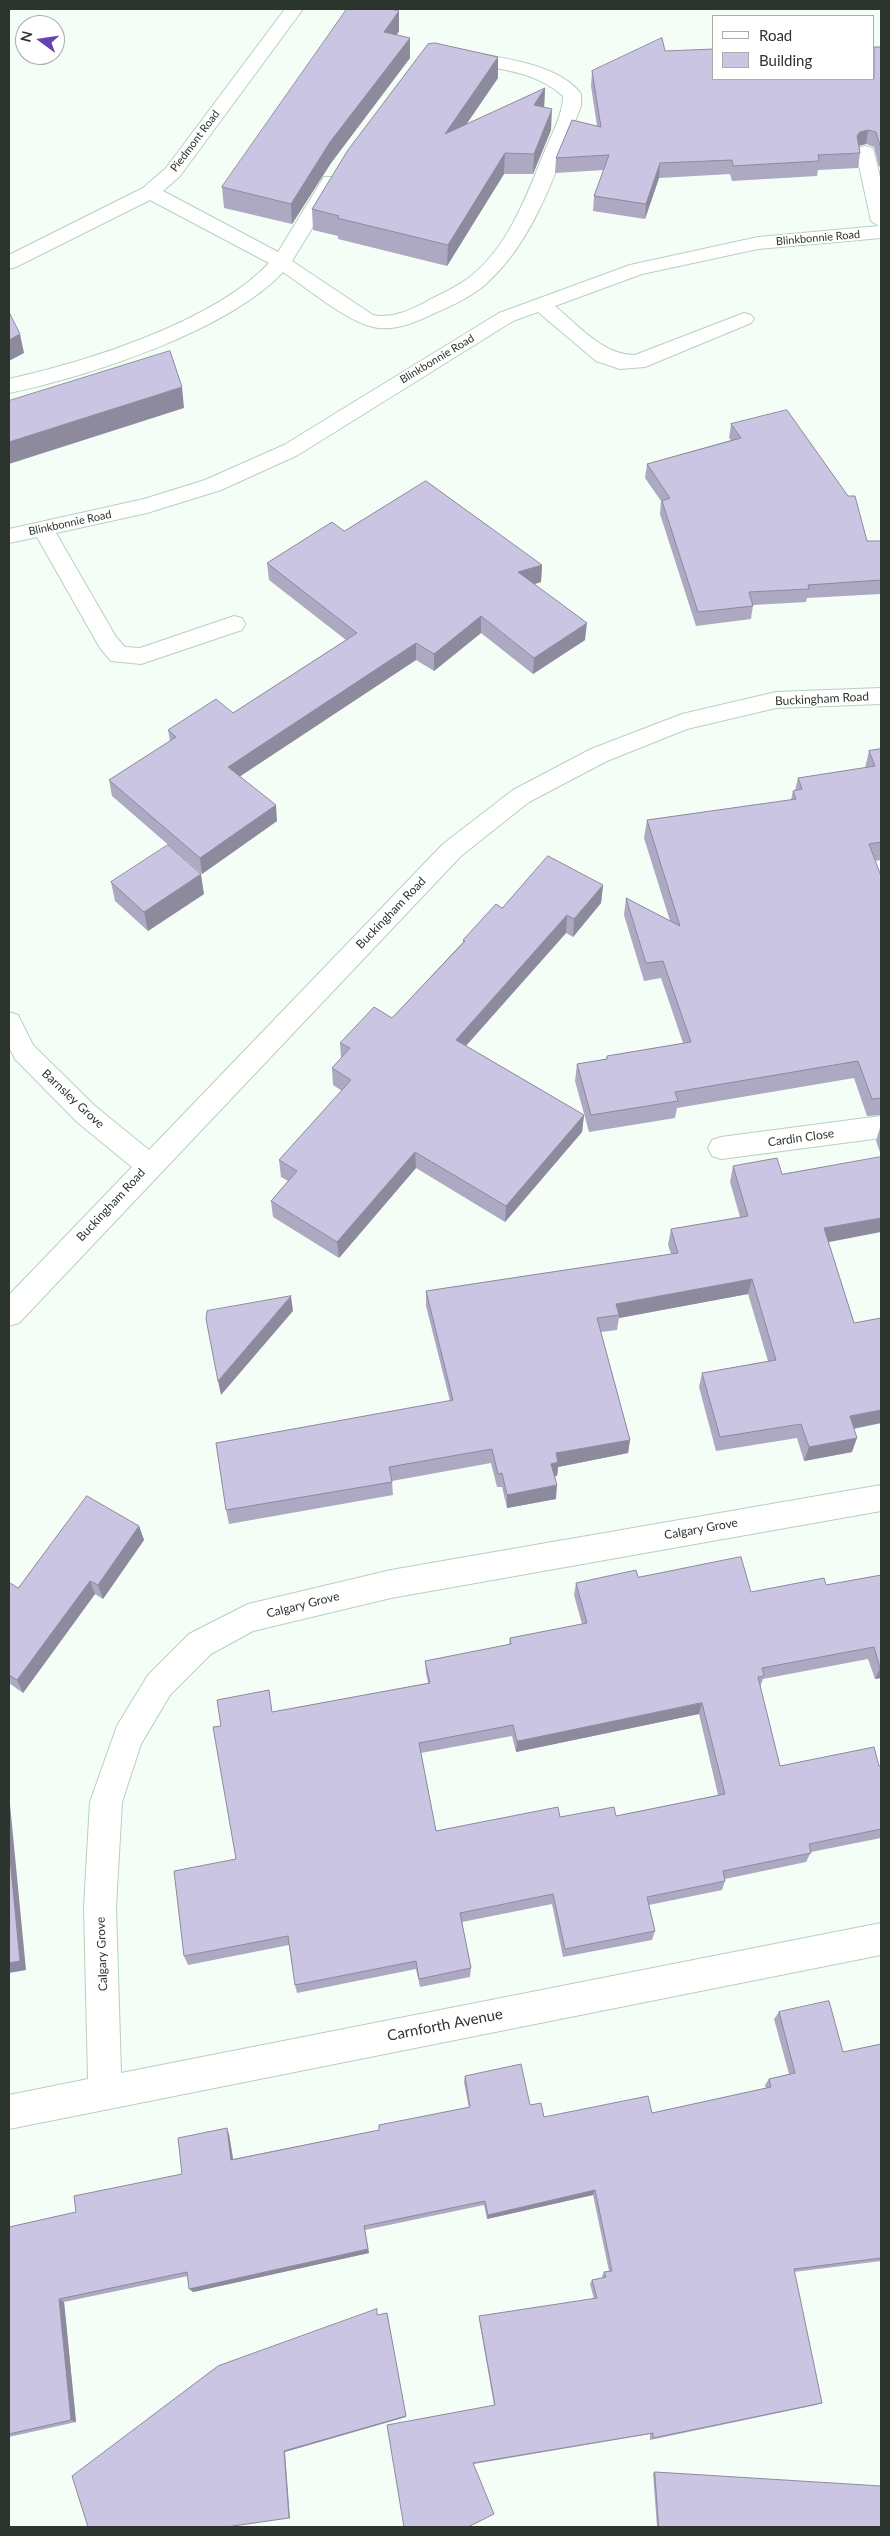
<!DOCTYPE html>
<html>
<head>
<meta charset="utf-8">
<style>
  body { margin:0 }
  #map { position:relative; width:890px; height:2536px; overflow:hidden; background:#f4fef6; font-family:Lato,sans-serif }
  canvas { display:block }
  .frame { position:absolute; inset:0; border:10px solid #2b352d; pointer-events:none }
  .legend { position:absolute; left:712px; top:15px; width:162px; height:65px; box-sizing:border-box; background:#fff; border:1px solid #aaaeab; margin:0; padding:6px 9px; list-style:none; font-size:15px; color:#2b352d }
  .legend li { display:flex; align-items:center; gap:10px; height:25px }
  .legend b { width:25px; border:1px solid #aaaeab }
  .north { position:absolute; left:15px; top:15px; width:50px; height:50px; box-sizing:border-box; background:#fff; border:1px solid #aaaeab; border-radius:50%; rotate:284deg; font-size:14px; font-weight:700; line-height:20px; text-align:center; color:#2b352d }
  .north::after { content:''; display:block; margin:auto; width:18px; height:22px; background:#6940b8; clip-path:polygon(50% 0,100% 100%,50% 72%,0 100%) }
</style>
</head>
<body>
<div id="map">
<canvas width="890" height="2536"></canvas>
<div class="frame"></div>
<ul class="legend">
<li><b style="height:6px;background:#fff"></b>Road</li>
<li><b style="height:14px;background:#cac5e2"></b>Building</li>
</ul>
<div class="north">N</div>
</div>
<script>
const c = document.querySelector('canvas').getContext('2d');
c.lineJoin = 'round';
function trace(path, color, width, dash) { c.strokeStyle = color; c.lineWidth = width; c.lineCap = dash ? 'butt' : 'round'; c.setLineDash(dash || []); c.stroke(path); }
function fill(path, color) { c.fillStyle = color; c.fill(path, 'evenodd'); }
function label(font, color, halo, rows, align = 'center') {
  c.font = font + ' Lato,sans-serif'; c.lineWidth = 4; c.setLineDash([]); c.textBaseline = 'middle'; c.strokeStyle = halo; c.fillStyle = color; for (const [text, x, y, turn = 0] of rows) {
    c.save(); c.translate(x, y); c.rotate((+turn || 0) * Math.PI / 180); c.textAlign = isNaN(turn) ? turn : align; if (halo) c.strokeText(text, 0, 0); c.fillText(text, 0, 0); c.restore();
  }
}
const minor = new Path2D(`
  M285 9H303L180 176 163 191 278 252 324 177H338L341 181 292 261 373 315C394 319 413 309 431 299 443 293 456 287 467 279 507 250 526 197 544 153 551 135 563 115 563 96 533 69 492 69 455 60L452 56 455 52 461 51C496 57 559 63 581 94V106C557 167 537 237 487 283 473 296 453 305 435 313 416 322 394 332 373 327 346 321 307 288 283 272 228 331 87 377 9 393V379C86 362 214 322 269 263L150 200 16 267 9 269V255L143 188 166 168Z
  M865 146 872 148 874 152 881 181V238L758 249 642 274 555 306C579 326 603 355 635 355L744 313 751 315 754 319 751 323 645 367 620 369 596 361 538 312 513 321 298 455 221 490 147 513 56 533 116 637 125 647 140 648 234 616 242 618 245 624 242 630 141 664 111 661 100 648 37 537 9 543V529L144 499 205 480 284 445 499 313 630 265 758 237 879 226 871 221 856 152 858 148Z
  M881 688V704L776 708 687 729 607 761 529 802 461 856 19 1323 9 1326V1295L132 1167 77 1122 15 1059 9 1047V1012L18 1015 33 1045 95 1106 149 1150 443 844 513 790 591 749 682 714 776 692Z
  M881 1116V1138L721 1159 712 1156 708 1148 712 1140 721 1137Z
  M881 1485V1511L391 1598 253 1631 211 1654 170 1695 141 1744 122 1802 116 1907 121 2073 881 1923V1955L9 2129V2095L88 2079 84 1907 90 1802 117 1726 148 1675 189 1634 248 1604 391 1570Z`);
const wall = new Path2D(`
  M399 11V31L397 35 410 58 331 163 292 224 224 208 222 187Z
  M881 47V166L879 167 874 147 866 144 859 146 860 153 858 168 818 170 817 176 732 181 730 174 659 178 645 219 593 211 594 196 604 170 555 173 556 158 597 126 591 86 592 71 714 79Z
  M498 78 466 125 545 88 544 107 551 130 533 174H504L447 266 338 239V236L313 230 312 209Z
  M731 424 867 541H881V594L807 598 806 602 753 605 751 619 696 626 660 514 661 501 645 478 647 464 731 440 729 438Z
  M344 531 542 565 541 582 535 584 585 640 533 674 481 633 434 671 416 660 240 776 277 821 202 874 112 796 109 780 170 741 168 730 233 713 346 640 269 580 267 563Z
  M881 749V860L875 861 881 876V1115L867 1116 854 1078 677 1108 675 1118 589 1132 575 1081 577 1064 606 1059 607 1056 683 1043 661 978 644 981 624 915 626 898 670 921 644 838 647 820 791 800 793 791 795 790 798 778 865 768 869 751Z
  M111 882 204 894 148 931 115 901Z
  M603 885 601 903 573 937 566 933 466 1046 584 1115 582 1132 505 1222 416 1168 339 1258 273 1217 271 1201 288 1181 281 1177 279 1160 342 1091 333 1085 332 1068 341 1058 340 1043 392 1018 463 942V940L502 908Z
  M881 1124V1155L876 1141Z
  M733 1166 782 1174 828 1242 854 1323 881 1318V1423L854 1429 852 1452 804 1461 797 1438 716 1451 699 1387 702 1373 768 1361 748 1294 619 1318 617 1330 601 1332 630 1440 628 1453 558 1467 557 1476H555L556 1499 507 1508 502 1487H497L491 1463 392 1481 393 1495 229 1524 226 1510 450 1401 426 1306V1291L671 1254 668 1245 671 1229 740 1217 730 1182Z
  M139 1526 144 1540 103 1599 95 1594 23 1693 9 1683V1585L18 1588Z
  M881 1575V1678L875 1679 868 1659 763 1679 760 1687 780 1766H881V1838L811 1852 806 1862 725 1879V1881L722 1890 649 1905 655 1931 652 1940 563 1957 552 1904 462 1922 471 1968 470 1977 420 1987 416 1969 297 1993 295 1985 289 1945 188 1965 184 1956 236 1859 221 1726 273 1712 428 1683 426 1673 425 1661 509 1645 510 1638 582 1624 574 1595 576 1583 638 1577 751 1592 826 1585ZM699 1714 718 1795 616 1816 560 1817 436 1831 421 1753 512 1736 516 1752Z
  M779 2012 843 2052 881 2044V2261L794 2272 822 2403 816 2405 650 2440V2434L474 2464 404 2527 494 2405 479 2319V2316L594 2299 590 2284 592 2280 603 2278 602 2276 604 2272 609 2271 593 2195 487 2219 484 2205 365 2230 369 2253 193 2292 188 2276 64 2302 76 2422 9 2437V2227L76 2212 182 2174 229 2134 233 2159 379 2130 469 2108 464 2082 465 2076 530 2105 544 2117 652 2113 766 2088 765 2085 769 2079 789 2074 774 2019Z
  M655 2472 881 2527H657L653 2473Z`);
const shadedWall = new Path2D(`
  M399 11V31L384 53V32Z
  M410 38V58L331 163 292 224 291 204 330 142Z
  M498 57V78L445 155V134Z
  M545 88 544 109 534 105Z
  M552 109 551 130 533 174 534 154Z
  M868 130 866 144 857 146V136L860 132Z
  M505 153 504 174 447 266 448 245Z
  M660 163 659 178 645 219 646 204Z
  M20 334 24 353 9 361V340Z
  M182 387 184 408 9 464V442Z
  M542 565 541 582 518 589V572Z
  M481 616V633L434 671V654Z
  M587 623 585 640 533 674 534 658Z
  M416 643V660L230 783 228 767Z
  M276 805 277 821 202 874 200 858Z
  M201 874 204 894 148 931 144 912Z
  M603 885 601 903 573 937 574 919Z
  M567 915 566 933 455 1058 456 1040Z
  M584 1115 582 1132 505 1222 506 1206Z
  M415 1152 416 1168 339 1258 337 1242Z
  M881 1218V1232L819 1244 824 1228Z
  M752 1279 748 1294 619 1318V1315L616 1304Z
  M291 1296 293 1311 221 1395 218 1381Z
  M881 1410V1423L844 1430 850 1416Z
  M857 1438 852 1452 804 1461 809 1447Z
  M630 1440 628 1453 558 1467 557 1476 550 1477 551 1464 556 1453Z
  M557 1485 556 1499 507 1508V1495Z
  M139 1526 144 1540 103 1599 98 1585Z
  M90 1581 95 1594 23 1693 17 1680Z
  M881 1667V1678L875 1679 880 1668Z
  M702 1703 699 1714 516 1752 517 1741Z
  M9 1794 26 1970 9 1973Z
  M227 2128 229 2134 234 2165 231 2160Z
  M595 2190 593 2195 487 2219 488 2215Z
  M364 2226 369 2253 193 2292 189 2289Z
  M59 2299 64 2302 76 2422 71 2420Z
  M387 2313 406 2417 285 2452 290 2519 289 2518 284 2451Z`);
const building = new Path2D(`
  M347 9H391L399 11 384 32 410 38 330 142 291 204 222 187Z
  M662 38 665 51 714 49V79H874V47H881V149L876 132 868 130 860 132 857 136 860 153 818 155 819 161 733 166 732 160 660 163 646 204 594 196 609 155 556 158 572 120 601 127 592 71Z
  M435 43 498 57 445 134 545 88 534 105 552 109 534 154 505 153 448 245 337 218 339 216 312 209 348 150 428 44Z
  M9 312 20 334 9 340Z
  M170 351 182 387 9 442V401Z
  M787 410 848 496H855L867 541H881V580L808 585 809 589 749 592 753 606 698 612 662 501 670 498 647 464 741 438 731 424Z
  M426 481 542 565 518 572 587 623 534 658 481 616 434 654 416 643 228 767 276 805 200 858 109 780 176 737 168 730 216 699 233 713 357 633 267 563 332 522 344 531Z
  M881 749V842L869 844 881 876V1098L872 1099 858 1061 675 1092 678 1101 591 1115 577 1064 607 1059V1056L691 1042 663 961 646 963 626 898 680 926 647 820 796 799 793 791 802 789 798 778 875 766 869 751Z
  M168 845 201 874 144 912 111 882Z
  M548 856 603 885 574 919 567 915 456 1040 584 1115 506 1206 415 1152 337 1242 271 1201 297 1171 279 1160 351 1080 332 1068 350 1048 340 1043 374 1007 392 1018 465 941 463 940 496 904 502 908Z
  M881 1157V1218L824 1228 854 1323 881 1318V1410L850 1416 857 1438 809 1447 801 1424 720 1437 702 1373 776 1360 752 1279 616 1304 619 1315 597 1318 630 1440 556 1453 558 1462 551 1464 557 1485 507 1495 502 1473 498 1474 492 1449 389 1467 392 1482 226 1510 216 1443 453 1400 426 1291 678 1253 671 1229 748 1216 733 1166 777 1158 782 1174Z
  M291 1296 218 1381 206 1319 207 1311Z
  M87 1496 139 1526 98 1585 90 1581 17 1680 9 1675V1585L10 1583 18 1588Z
  M741 1557 751 1592 824 1578 826 1585 881 1575V1667L880 1668 874 1647 762 1668 764 1676 758 1677 780 1766 874 1747 879 1766H881V1829L809 1844 811 1853 723 1871 725 1881 647 1897 655 1931 565 1949 553 1894 460 1913 471 1968 419 1979 416 1961 295 1985 288 1936 184 1956 174 1871 236 1859 213 1727 221 1726 217 1700 269 1690 272 1712 430 1683 425 1661 511 1644 510 1638 587 1623 576 1583 636 1570 638 1577ZM702 1703 725 1794 616 1816 614 1807 560 1817 558 1807 436 1831 419 1743 513 1725 517 1741Z
  M9 1848 20 1961 9 1963Z
  M829 2001 843 2052 881 2044V2258L794 2269 822 2403 653 2438V2433L473 2463 494 2514 468 2527H404L387 2425 495 2405 479 2316 597 2298 592 2280 606 2277 604 2272 612 2271 595 2190 488 2215 485 2201 364 2226 368 2249 189 2289 187 2272 59 2299 71 2420 9 2434V2227L76 2212 74 2196 182 2174 178 2138 227 2128 231 2160 379 2130V2125L470 2107 465 2076 521 2064 530 2105 541 2103 544 2117 648 2096 652 2113 771 2087 769 2079 795 2073 779 2012Z
  M377 2309V2315L387 2313 406 2416 284 2451 289 2518 226 2527H88L72 2476 218 2366Z
  M655 2472 881 2486V2527H659Z`);
const farStreetnames = [
  ["Piedmont Road",195,141,-53],
  ["Blinkbonnie Road",818,238,-5],
  ["Blinkbonnie Road",437,359,-31],
  ["Blinkbonnie Road",70,523,-12]
];
const streetNames = [
  ["Buckingham Road",822,699,-3],
  ["Buckingham Road",391,913,-46],
  ["Barnsley Grove",73,1099,43],
  ["Cardin Close",801,1138,-8],
  ["Buckingham Road",111,1205,-47],
  ["Calgary Grove",701,1529,-10],
  ["Calgary Grove",303,1605,-14],
  ["Calgary Grove",102,1954,-92]
];
const nearStreetnames = [
  ["Carnforth Avenue",445,2025,-11]
];
trace(minor, '#b7d1bc', 2);
fill(minor, '#fff');
fill(wall, '#aea9c2');
fill(shadedWall, '#8d8a9e');
fill(building, '#cac5e2');
trace(building, '#8d8a9e', 1);
label('11px', '#2b352d', '#fff', farStreetnames);
label('12px', '#2b352d', '#fff', streetNames);
label('15px', '#2b352d', '#fff', nearStreetnames);
</script>
</body>
</html>
